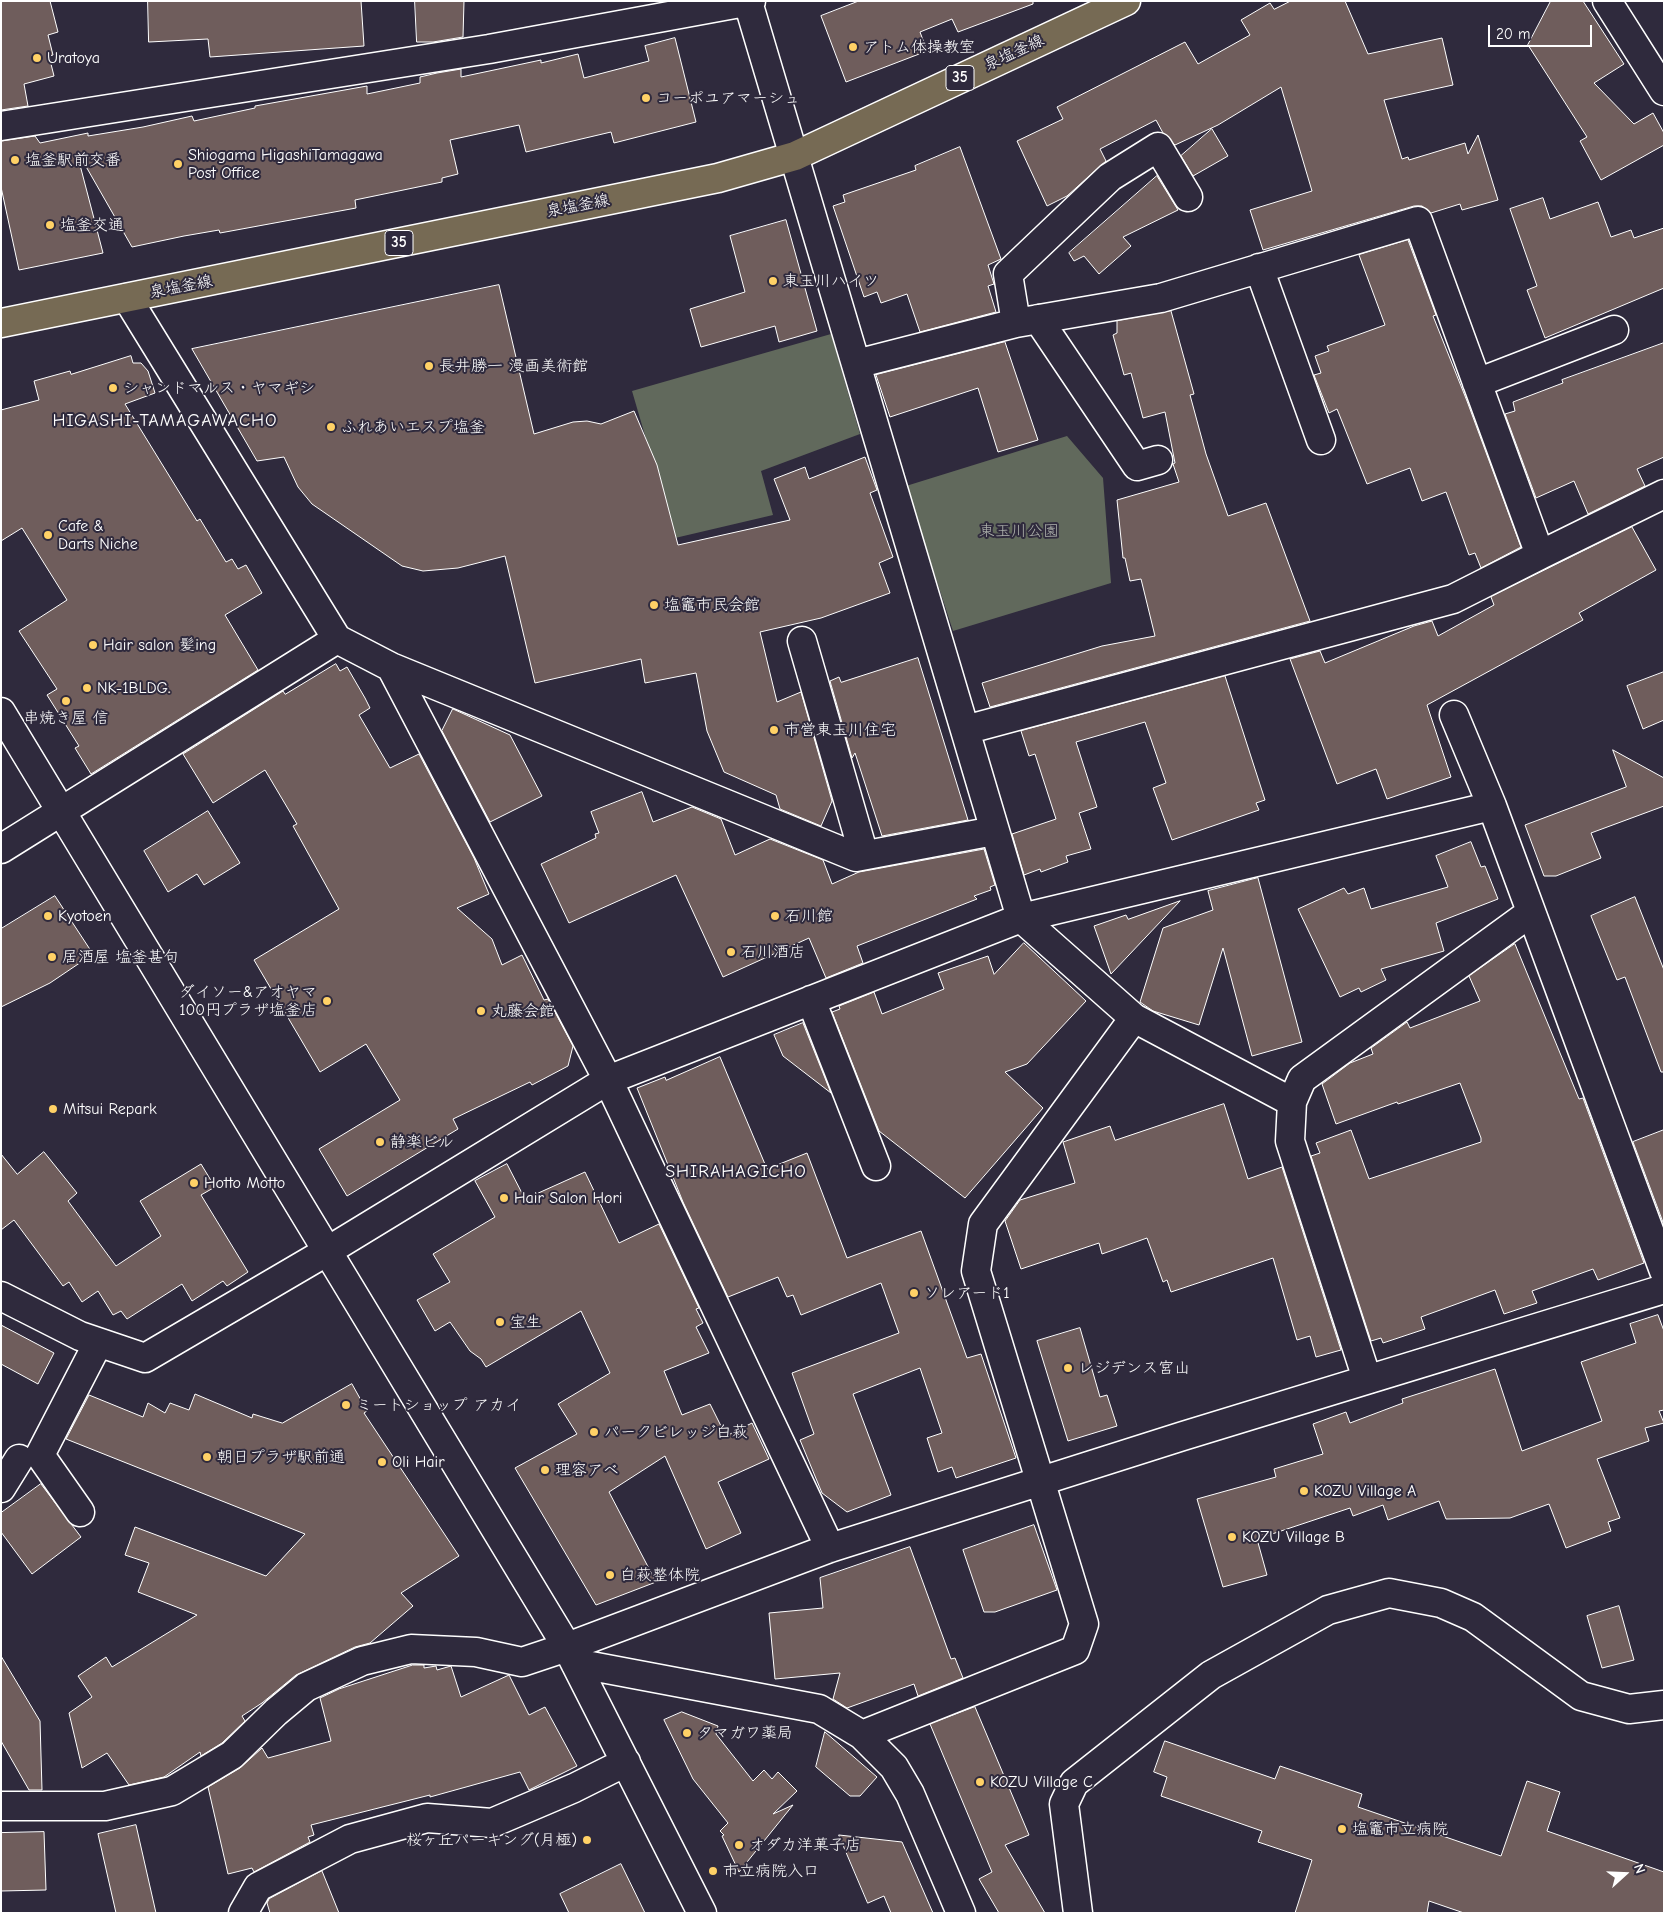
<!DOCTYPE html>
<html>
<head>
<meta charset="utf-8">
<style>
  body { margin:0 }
  #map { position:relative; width:1665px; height:1914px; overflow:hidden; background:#2f2a3d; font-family:"Comic Neue",sans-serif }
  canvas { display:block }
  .frame { position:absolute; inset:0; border:2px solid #fff; pointer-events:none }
  .north { position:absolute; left:1600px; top:1849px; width:50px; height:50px; -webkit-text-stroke:4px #2f2a3d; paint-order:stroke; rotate:70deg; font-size:14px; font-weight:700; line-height:20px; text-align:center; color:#fff }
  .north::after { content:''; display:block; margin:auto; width:18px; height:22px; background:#fff; clip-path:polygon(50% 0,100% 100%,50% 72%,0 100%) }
  .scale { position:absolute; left:1488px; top:25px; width:104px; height:22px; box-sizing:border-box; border:2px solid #fff; border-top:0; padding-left:6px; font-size:15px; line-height:18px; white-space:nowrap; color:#fff; -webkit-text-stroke:4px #2f2a3d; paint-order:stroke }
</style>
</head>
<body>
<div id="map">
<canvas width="1665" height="1914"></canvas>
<div class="frame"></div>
<div class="north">N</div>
<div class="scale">20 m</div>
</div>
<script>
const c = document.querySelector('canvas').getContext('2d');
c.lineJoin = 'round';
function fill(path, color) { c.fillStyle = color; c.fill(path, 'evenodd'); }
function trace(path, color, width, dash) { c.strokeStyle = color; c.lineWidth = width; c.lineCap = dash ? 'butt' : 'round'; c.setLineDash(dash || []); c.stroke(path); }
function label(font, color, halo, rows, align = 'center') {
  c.font = font + ' "Comic Neue","Klee One",sans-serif'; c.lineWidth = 4; c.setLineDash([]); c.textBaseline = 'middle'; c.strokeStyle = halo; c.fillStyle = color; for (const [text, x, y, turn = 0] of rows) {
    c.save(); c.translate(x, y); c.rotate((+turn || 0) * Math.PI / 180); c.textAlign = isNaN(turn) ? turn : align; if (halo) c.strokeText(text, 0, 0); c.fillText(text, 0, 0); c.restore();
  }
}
const green = new Path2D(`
  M831 334 860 434 761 471 773 515 675 538 632 391Z
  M1067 436 1103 478 1111 583 953 631 906 486Z`);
const building = new Path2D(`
  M1 1H50L58 32 48 35 53 55 49 56 54 76 24 84 28 106 1 110Z
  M148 1H361L364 46 210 57 208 39 149 42Z
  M415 1H464L463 37 433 42H417Z
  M859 1H1033V4L958 32 952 19 920 32 927 51 846 82 821 16Z
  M1291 1H1345L1368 54 1442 38 1453 85 1384 100 1402 159 1408 157 1409 160 1465 143 1468 154 1478 135 1498 200 1462 210 1460 204 1431 213 1422 206H1414L1263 250 1250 210 1312 191 1281 87 1218 125 1175 145 1163 133 1156 120 1100 149 1106 161 1067 196 1047 206 1017 141 1063 119 1057 107 1185 42 1198 64 1250 35 1241 20 1270 3 1274 9Z
  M1551 1H1583L1624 64 1594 83 1634 124 1653 113 1664 133V145L1601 180 1580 141 1587 137 1528 45Z
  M675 38 696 122 614 143 611 132 526 152 519 125 450 140 458 174 442 178V182L355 200 356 208 220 233 219 230 184 236 132 247 84 163 80 165 103 253 19 270 1 187V141L35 136 40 143 88 133V136L143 127 192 116 194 121 255 108V106L367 86V94L420 83V77L437 73 461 69V77L541 60V63L578 54 584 78 649 61 645 46Z
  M1212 129 1228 156 1193 176 1181 156Z
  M960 147 1001 259 988 265 994 284 988 286 996 312 920 332 907 294 881 303 877 292 864 297 833 206 845 202 843 195 916 170 915 166Z
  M1157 176 1178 210 1123 237 1131 246 1099 274 1084 256 1074 261 1069 253Z
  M1543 198 1550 219 1598 202 1611 237 1631 230 1634 238 1664 228V288L1545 338 1527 290 1537 286 1510 209Z
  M786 220 817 331 779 342 775 326 701 347 690 309 745 292 730 236Z
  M1408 240 1436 315 1433 316 1467 401 1521 547 1481 568 1475 553 1469 555 1446 492 1422 501 1410 468 1367 484 1337 409 1329 413 1314 375 1321 373 1315 356 1329 351 1327 346 1385 325 1359 255Z
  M499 285 534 434 573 422 587 421 601 424 634 411 657 465 678 545 790 520 774 479 805 467 809 479 865 457 877 490 870 493 893 557 879 563 890 593 821 618 760 632 777 702 801 692 832 801 821 826 780 809 776 795 724 772 707 731 696 673 645 683 641 659 535 683 505 556 458 568 423 571 402 566 312 504 298 487 284 457 257 461 192 349Z
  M1171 311 1194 394 1190 395 1206 454 1228 516 1266 503 1310 621 990 707 982 683 1102 646 1155 636 1141 579 1130 581 1125 558H1123L1117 500 1179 482 1173 464 1175 463 1165 412 1143 418 1131 373 1124 375 1113 335 1117 333V321Z
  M1005 342 1038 440 998 452 978 388 890 417 876 375Z
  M1664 343V457L1637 469 1645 486 1588 514 1574 481 1536 498 1505 414 1515 411 1513 402 1563 383 1562 380Z
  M131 356 133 363H141L148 371 155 393 125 404 197 521 200 519 226 562 232 559 238 569 246 565 262 593 225 615 258 670 91 774 75 748 79 746 47 695 57 689 19 631 67 600 22 528 1 541V410L39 400 34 381 70 371 71 374Z
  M1632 527 1656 570 1579 613 1583 620 1427 705 1451 777 1387 799 1376 769 1337 784 1290 659 1320 651 1325 663 1414 626 1432 621 1438 636 1494 605 1491 597Z
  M918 658 968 820 882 836 855 753 852 758 830 681 839 677 841 682Z
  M336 664 340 671 347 667 365 698 370 708 359 715 390 768 419 754 474 858 489 894 457 908 492 939 502 965 522 955 544 1000 548 999 573 1046 568 1066 532 1085 530 1082 453 1119 458 1129 347 1196 319 1149 400 1100 366 1044 320 1072 254 960 339 909 293 826 297 824 265 770 213 803 183 754 283 691 285 694Z
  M1664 672V720L1643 729 1627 686Z
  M1225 676 1265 800 1256 803 1259 810 1172 840 1153 788 1166 783 1145 722 1076 742 1097 807 1079 813 1091 849 1066 856 1068 862 1041 872 1040 869 1024 875 1012 834 1056 819 1035 754 1029 756 1021 731Z
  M453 709 510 735 542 796 490 822 442 731Z
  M1613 750 1664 778V806L1591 833 1601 858 1556 876H1544L1525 825 1626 787Z
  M642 792 653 822 692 807 721 819 735 855 770 839 823 860 832 884 859 872 984 849 995 885 990 887 991 890 974 896 977 899 857 946 863 963 826 978 809 938 723 977 676 875 569 923 541 864 596 838 595 834 599 833 591 812Z
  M208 811 240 863 204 885 197 874 168 892 144 851Z
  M1471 842 1481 867 1485 866 1498 899 1436 923 1444 951 1381 969 1386 980 1361 992 1359 988 1340 997 1298 909 1344 888 1348 894 1364 888 1371 909 1448 887 1436 856Z
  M1258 878 1302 1042 1252 1056 1223 948 1199 1025 1153 1011 1140 1002 1163 928 1213 910 1208 891Z
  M55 896 93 954 50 983 1 1007V929Z
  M1635 897 1664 970V1072H1661L1625 977 1617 980 1591 916Z
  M1180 901 1111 974 1094 926 1126 915 1128 919Z
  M1024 943 1086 1001 1027 1064 1005 1072 1043 1108 965 1198 879 1131 832 1012 840 1009 839 1006 874 992 882 1014 944 989 938 973 988 956 994 974Z
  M1515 944 1579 1099 1583 1098 1644 1263 1598 1280 1593 1269 1532 1291 1537 1303 1504 1314 1495 1290 1421 1317 1425 1329 1383 1343 1381 1338 1371 1341 1311 1156 1320 1153 1316 1143 1351 1130 1369 1179 1481 1142V1138L1460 1083 1398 1104 1397 1102 1336 1124 1322 1084 1350 1063 1373 1054 1371 1048 1407 1022 1410 1028 1480 1001 1469 976Z
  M803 1023 831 1093 783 1056 774 1035Z
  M720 1057 767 1169 807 1153 847 1258 921 1231 967 1358 981 1354 1016 1458 956 1478 952 1467 938 1472 927 1438 942 1433 920 1368 853 1394 891 1495 847 1512 822 1493 800 1440 814 1434 792 1373 899 1333 881 1283 801 1315 793 1295 787 1297 778 1277 728 1297 683 1202 637 1088 665 1077 666 1080Z
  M1224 1104 1248 1179 1282 1167 1341 1350 1316 1357 1310 1336 1297 1340 1273 1258 1171 1292 1167 1280 1163 1282 1147 1238 1102 1254 1099 1243 1021 1269 1005 1221 1020 1200 1075 1183 1063 1142 1110 1126 1115 1140Z
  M1664 1130V1225L1633 1142Z
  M44 1152 77 1193 68 1201 116 1266 161 1236 140 1201 201 1164 215 1187 201 1195 248 1272 227 1286 223 1281 192 1301 182 1284 127 1319 121 1311 113 1315 98 1291 82 1302 69 1282 63 1286 14 1220 1 1230V1154L17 1174Z
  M507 1164 525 1199 585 1172 619 1243 659 1224 699 1308 696 1309 703 1323 696 1327 709 1353 664 1371 682 1415 710 1404 726 1436 752 1423 769 1459 718 1482 741 1533 706 1549 665 1456 609 1492 656 1582 596 1605 515 1468 577 1434 558 1404 610 1373 581 1311 486 1367 481 1359 470 1351 450 1322 435 1331 417 1300 450 1282 433 1254 495 1217 475 1181Z
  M1658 1315 1664 1331V1410L1659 1411 1664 1423 1645 1428 1649 1441 1597 1459 1620 1518 1608 1522 1611 1531 1566 1548 1549 1504 1510 1518 1446 1519 1439 1501 1388 1520 1383 1505 1353 1516 1350 1508 1257 1539 1267 1575 1223 1587 1197 1499 1276 1477 1274 1469 1323 1454 1313 1424 1346 1412 1350 1423 1403 1403 1402 1399 1495 1369 1522 1451 1602 1421 1581 1362 1636 1343 1630 1324Z
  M1 1325 54 1353 38 1384 1 1364Z
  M1080 1328 1100 1397 1107 1395 1117 1426 1068 1441 1037 1341Z
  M352 1384 367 1411 364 1413 459 1556 401 1593 413 1606 370 1643 355 1647 296 1675 262 1703 242 1716 245 1721 222 1743 201 1756 200 1752 164 1777 129 1785 107 1753 82 1768 69 1713 92 1697 78 1676 106 1657 112 1667 197 1615 138 1592 149 1563 125 1555 135 1527 266 1576 305 1534 66 1439 89 1395 143 1417 148 1403 165 1413 170 1403 189 1410 195 1394 252 1418 253 1414 282 1423Z
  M41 1484 81 1537 32 1574 1 1532V1513Z
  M1034 1525 1057 1590 995 1612H984L963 1550Z
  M910 1547 951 1659 955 1658 963 1678 918 1696 914 1684 847 1708 833 1699 840 1673 775 1679 769 1613 823 1608 820 1578Z
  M1619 1606 1634 1660 1602 1668 1587 1616Z
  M1 1656 40 1721 42 1790H29L1 1741Z
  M413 1665H424V1668L436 1666 437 1670 451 1666 461 1697 509 1675 529 1715 545 1707 577 1766 529 1790 520 1772 430 1797V1795L311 1825 314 1835 308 1837 310 1842 254 1872 252 1868 228 1874 208 1787 240 1768 262 1748 268 1758 331 1741 320 1698 339 1689Z
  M975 1707 1029 1835 1005 1845 1045 1913H999L979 1879 992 1872 930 1724Z
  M682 1712 718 1726 716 1734 753 1781 764 1770 772 1779 778 1772 797 1791 773 1814 793 1805 739 1872 722 1836 724 1835 720 1831 728 1823 693 1779 664 1720Z
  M825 1732 877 1777 860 1796H850L816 1767Z
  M1165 1741 1275 1779 1280 1766 1362 1794 1358 1807 1501 1856 1527 1781 1560 1792 1547 1831 1664 1872V1913H1464L1429 1901 1427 1913H1295L1312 1860 1258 1842 1262 1831 1161 1796 1167 1777 1154 1772Z
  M136 1825 156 1913H116L98 1834Z
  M44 1832 46 1890 1 1891V1833Z
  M839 1835 902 1842 933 1913H891L884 1896 868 1903Z
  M621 1864 645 1913H569L560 1894Z
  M322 1871 339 1913H270L267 1903 269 1899Z`);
const minor = new Path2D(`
  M1607 1 1664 91
  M748 2 1021 918 1134 1018 1292 1102
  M1 126 489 49 751 1
  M1259 268 1321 440
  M127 298 337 639 391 667 856 857 994 831
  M1038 319 1137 466 1158 460
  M1016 323 1008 274 1110 177 1158 147 1188 197
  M856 364 1016 323 1161 298 1418 221 1540 555 1453 599 965 730
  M1477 383 1614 330
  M1540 555 1664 494
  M802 641 864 855
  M391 667 608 1080 830 1548
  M1 712 567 1647 702 1913
  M1454 715 1492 806
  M1 849 337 639
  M811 1000 876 1166
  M1 1296 80 1336 145 1358 326 1252 608 1080 1021 918 1492 806 1664 1271
  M1367 1379 1290 1141 1292 1102 1302 1079 1530 913
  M1 1488 19 1459
  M80 1512 40 1455 98 1343
  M575 1663 819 1709 862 1735 894 1767 910 1794 961 1913
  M862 1735 1075 1650 1084 1624 976 1271 983 1224 1134 1018
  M1 1806H105L172 1791 232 1755 276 1712 306 1687 362 1661 411 1649 476 1652 522 1662 567 1647 830 1548 1183 1436 1664 1289
  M243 1913 258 1887 350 1839 427 1818 492 1823 574 1788 626 1762
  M1078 1913 1064 1804 1074 1783 1211 1675 1328 1610 1389 1593 1441 1603 1473 1617 1581 1696 1629 1709 1664 1705`);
const major = new Path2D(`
  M1 323 718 178 795 156 1126 1`);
const markers = [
  [853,47,5,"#ffd166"],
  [37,58,5,"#ffd166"],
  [646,98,5,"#ffd166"],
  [15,160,5,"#ffd166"],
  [178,164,5,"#ffd166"],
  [50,225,5,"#ffd166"],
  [773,281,5,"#ffd166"],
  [429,366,5,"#ffd166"],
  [113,388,5,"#ffd166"],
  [331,427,5,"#ffd166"],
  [48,535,5,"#ffd166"],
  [654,605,5,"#ffd166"],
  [93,645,5,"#ffd166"],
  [87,688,5,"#ffd166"],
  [66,701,5,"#ffd166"],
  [774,730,5,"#ffd166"],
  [48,916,5,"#ffd166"],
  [775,916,5,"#ffd166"],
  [731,952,5,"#ffd166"],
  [52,957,5,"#ffd166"],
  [327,1001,5,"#ffd166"],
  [481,1011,5,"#ffd166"],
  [53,1109,5,"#ffd166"],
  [380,1142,5,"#ffd166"],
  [194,1183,5,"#ffd166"],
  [504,1198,5,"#ffd166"],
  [914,1293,5,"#ffd166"],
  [500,1322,5,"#ffd166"],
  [1068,1368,5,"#ffd166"],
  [346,1405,5,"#ffd166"],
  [594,1432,5,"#ffd166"],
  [207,1457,5,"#ffd166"],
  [382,1462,5,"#ffd166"],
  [545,1470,5,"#ffd166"],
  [1304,1491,5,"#ffd166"],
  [1232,1537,5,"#ffd166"],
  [610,1575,5,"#ffd166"],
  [687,1733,5,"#ffd166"],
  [980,1782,5,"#ffd166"],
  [1342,1829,5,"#ffd166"],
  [587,1840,5,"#ffd166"],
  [739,1845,5,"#ffd166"],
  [713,1871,5,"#ffd166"]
];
const shields = [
  [960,78,28],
  [399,243,28]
];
const shieldNames = [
  ["35",960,78],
  ["35",399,243]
];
const poiNames = [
  ["アトム体操教室",863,47],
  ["Uratoya",47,58],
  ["コーポユアマーシュ",656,98],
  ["Shiogama HigashiTamagawa",188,155],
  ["Post Office",188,173],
  ["塩釜駅前交番",25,160],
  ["塩釜交通",60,225],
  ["東玉川ハイツ",783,281],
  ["長井勝一 漫画美術館",439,366],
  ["シャンドマルス・ヤマギシ",123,388],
  ["ふれあいエスプ塩釜",341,427],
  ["Cafe &",58,526],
  ["Darts Niche",58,544],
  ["塩竈市民会館",664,605],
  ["Hair salon 髪ing",103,645],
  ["NK-1BLDG.",97,688],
  ["串焼き屋 信",66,718,"center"],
  ["市営東玉川住宅",784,730],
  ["Kyotoen",58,916],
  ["石川館",785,916],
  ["石川酒店",741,952],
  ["居酒屋 塩釜甚句",62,957],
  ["ダイソー&アオヤマ",317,992,"right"],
  ["100円プラザ塩釜店",317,1010,"right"],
  ["丸藤会館",491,1011],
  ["Mitsui Repark",63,1109],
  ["静楽ビル",390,1142],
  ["Hotto Motto",204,1183],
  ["Hair Salon Hori",514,1198],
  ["ソレアード1",924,1293],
  ["宝生",510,1322],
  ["レジデンス宮山",1078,1368],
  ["ミートショップ アカイ",356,1405],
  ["パークビレッジ白萩",604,1432],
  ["朝日プラザ駅前通",217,1457],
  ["Oli Hair",392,1462],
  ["理容アベ",555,1470],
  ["KOZU Village A",1314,1491],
  ["KOZU Village B",1242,1537],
  ["白萩整体院",620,1575],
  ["タマガワ薬局",697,1733],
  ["KOZU Village C",990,1782],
  ["塩竈市立病院",1352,1829],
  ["桜ヶ丘パーキング(月極)",577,1840,"right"],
  ["オダカ洋菓子店",749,1845],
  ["市立病院入口",723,1871]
];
const streetNames = [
  ["泉塩釜線",1014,53,-25],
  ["泉塩釜線",578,206,-11],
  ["泉塩釜線",181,287,-11]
];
const parkNames = [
  ["東玉川公園",1019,531]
];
const neighbourhoodNames = [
  ["HIGASHI-TAMAGAWACHO",165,421],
  ["SHIRAHAGICHO",736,1172]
];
fill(green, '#61695c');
fill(building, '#6f5d5c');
trace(building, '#fff', 1);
trace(minor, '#fff', 31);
trace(major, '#fff', 31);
trace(minor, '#2f2a3d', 28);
trace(major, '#766a54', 28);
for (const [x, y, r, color] of markers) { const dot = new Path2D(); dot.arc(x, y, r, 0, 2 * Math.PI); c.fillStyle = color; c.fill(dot); trace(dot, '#2f2a3d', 2); }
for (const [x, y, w] of shields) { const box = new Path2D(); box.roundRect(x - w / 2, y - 12.5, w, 25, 4); c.fillStyle = '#2f2a3d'; c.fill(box); trace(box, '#fff', 1); }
label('bold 15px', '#fff', null, shieldNames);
label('16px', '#fff', '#2f2a3d', poiNames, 'left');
label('16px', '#fff', '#2f2a3d', streetNames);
label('16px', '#b0b4ae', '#2f2a3d', parkNames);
c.letterSpacing = '1px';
label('18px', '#fff', '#2f2a3d', neighbourhoodNames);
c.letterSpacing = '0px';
</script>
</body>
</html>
